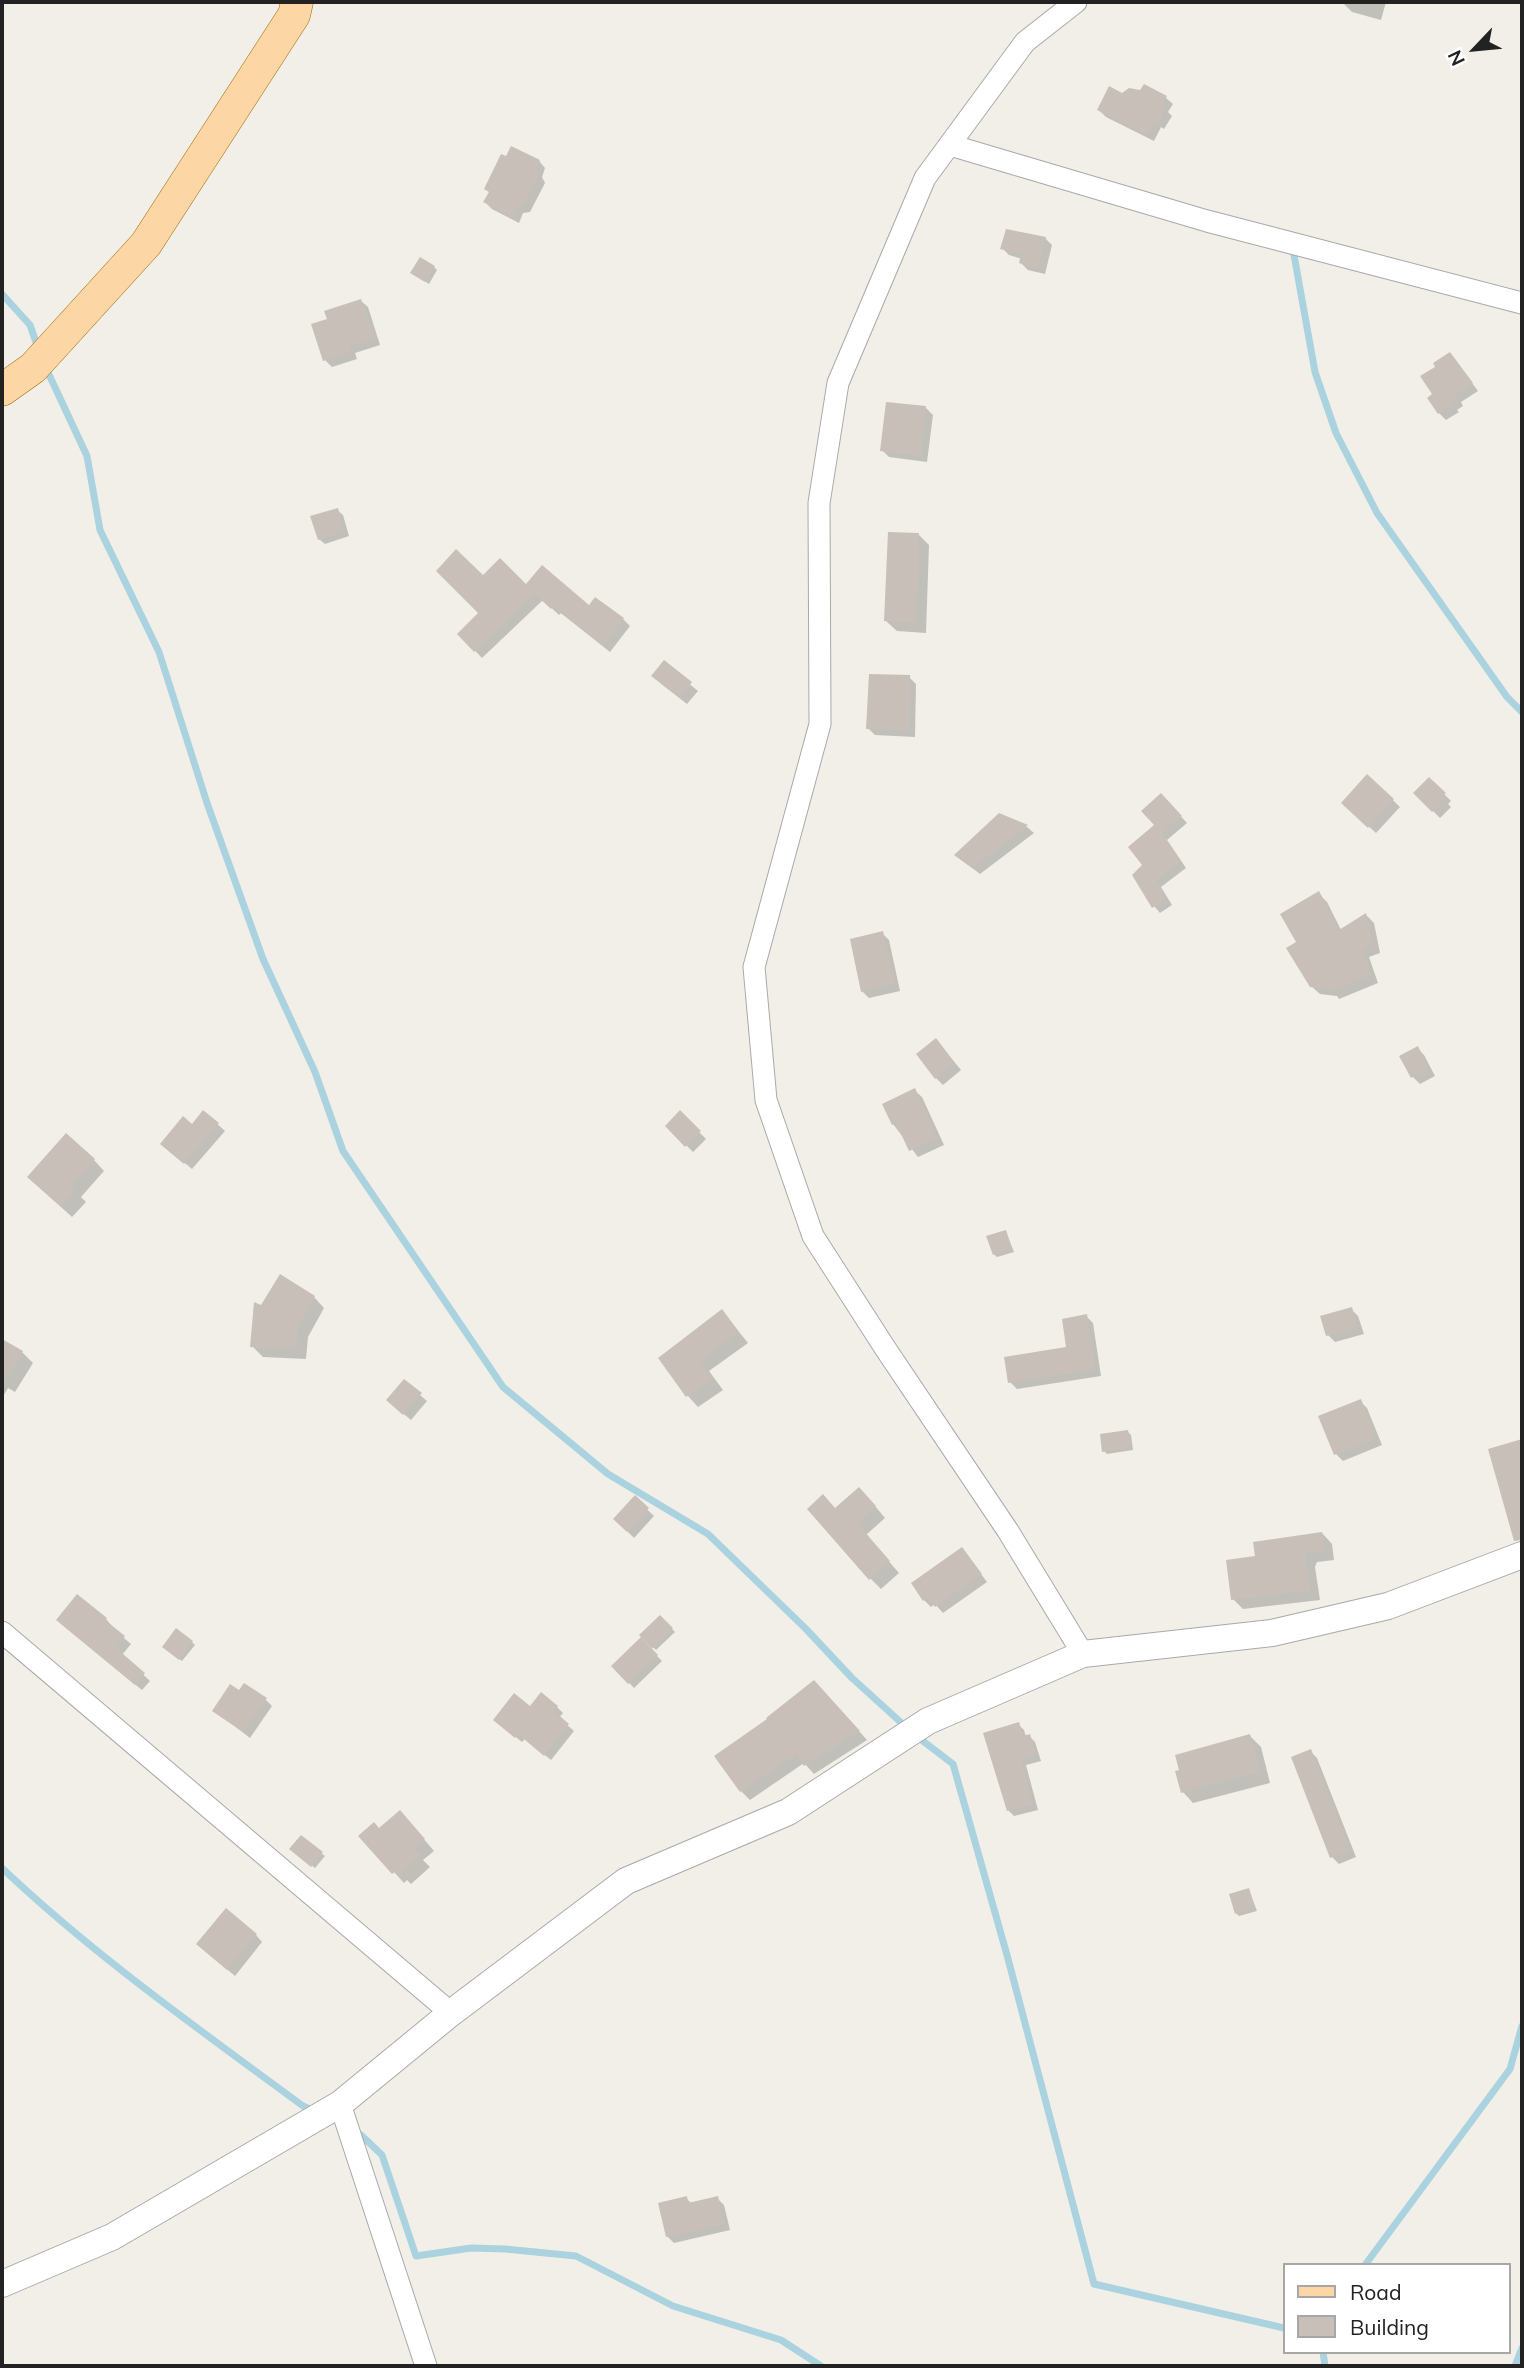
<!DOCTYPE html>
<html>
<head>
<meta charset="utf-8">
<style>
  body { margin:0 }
  #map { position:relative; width:1524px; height:2368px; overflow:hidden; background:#f2efe9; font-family:Mulish,sans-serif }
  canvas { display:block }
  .frame { position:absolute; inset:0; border:4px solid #222; pointer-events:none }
  .legend { position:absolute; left:1283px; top:2263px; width:228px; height:91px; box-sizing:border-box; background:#fff; border:2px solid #a7a7a7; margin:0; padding:9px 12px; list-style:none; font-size:21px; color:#222 }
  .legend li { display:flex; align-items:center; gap:14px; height:35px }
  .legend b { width:35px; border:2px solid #a7a7a7 }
  .north { position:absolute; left:1440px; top:14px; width:70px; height:70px; -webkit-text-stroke:5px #fff; paint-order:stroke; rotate:244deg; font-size:19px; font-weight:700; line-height:28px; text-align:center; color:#222 }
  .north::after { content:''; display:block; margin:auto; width:24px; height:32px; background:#222; clip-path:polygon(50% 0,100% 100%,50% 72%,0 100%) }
</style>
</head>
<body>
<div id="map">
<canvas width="1524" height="2368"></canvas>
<div class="frame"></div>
<ul class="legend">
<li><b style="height:9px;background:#fcd6a4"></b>Road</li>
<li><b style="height:19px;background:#c7bfb8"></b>Building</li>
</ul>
<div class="north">N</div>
</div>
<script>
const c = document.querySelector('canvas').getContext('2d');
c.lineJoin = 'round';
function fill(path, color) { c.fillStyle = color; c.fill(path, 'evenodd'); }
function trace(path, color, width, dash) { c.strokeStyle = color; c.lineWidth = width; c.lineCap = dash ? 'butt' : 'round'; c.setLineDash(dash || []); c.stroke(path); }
const shadow = new Path2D(`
  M1342 2H1386L1381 20 1352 12Z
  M1122 95 1166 98 1173 104 1168 112 1172 116 1164 129 1161 127 1154 141 1106 117 1099 110Z
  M539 161 545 168 542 177 545 183 530 212 523 213 519 223 492 209 485 202Z
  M1045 238 1052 245 1045 274 1028 270 1021 263 1022 259 1009 255 1002 248Z
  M434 267 437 270 429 284 412 273Z
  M361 301 368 307 380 345 355 353 357 359 332 367 325 360 313 325 330 320Z
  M1456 361 1478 391 1461 402 1463 406 1457 410 1459 412 1446 420 1439 413Z
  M926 408 933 415 927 462 889 457 882 450Z
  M337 510 343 515 349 536 325 544 319 539Z
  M919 535 929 545 926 633 897 631 886 621Z
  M483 577 526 586 590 607 623 619 630 626 610 652 561 613 559 615 543 600 482 658 459 634 481 613Z
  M664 663 698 691 687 704 660 683Z
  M909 677 916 684 915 737 875 735 868 728Z
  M1368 776 1400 807 1376 833 1343 803Z
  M1429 779 1451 801 1448 804 1451 807 1440 818 1415 793Z
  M1161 795 1187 823 1167 840 1186 868 1161 887 1172 905 1160 913 1154 906 1144 865 1156 825Z
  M999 815 1027 827 1034 833 980 874 963 861Z
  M1318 893 1327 902 1341 930 1366 915 1374 923 1380 953 1369 957 1378 983 1339 999 1337 996 1320 994 1311 986Z
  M882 933 889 940 900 991 869 998 862 991Z
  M936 1040 961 1070 943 1085 936 1078Z
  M1417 1048 1424 1055 1435 1076 1420 1084 1413 1077Z
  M915 1091 922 1097 944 1145 918 1157 893 1124Z
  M204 1112 225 1131 192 1169 169 1150Z
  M680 1113 706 1139 693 1152 667 1126Z
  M94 1160 104 1171 81 1197 86 1202 72 1217 40 1188Z
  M1006 1232 1014 1252 997 1257 994 1254Z
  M314 1297 324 1308 308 1337 306 1359 263 1357 252 1346Z
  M1351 1309 1358 1316 1364 1334 1335 1342 1328 1335Z
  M722 1311 748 1343 709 1371 723 1390 698 1407 688 1396 661 1358Z
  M1086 1316 1093 1323 1101 1376 1017 1389 1010 1382 1068 1349Z
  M2 1341 22 1352 33 1363 15 1392 8 1388 2 1398Z
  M420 1395 427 1401 411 1420 395 1407Z
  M1360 1401 1367 1408 1382 1445 1343 1461 1336 1454Z
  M1128 1432 1131 1435 1133 1450 1107 1454 1104 1451Z
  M635 1498 654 1516 634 1538 615 1519Z
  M870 1500 885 1518 866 1535 899 1573 881 1589 870 1578 835 1509Z
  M1322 1533 1332 1544 1334 1560 1317 1562 1315 1567 1320 1600 1243 1609 1233 1599 1257 1557Z
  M962 1549 987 1582 943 1613 935 1604 931 1607 924 1600Z
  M660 1617 675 1632 656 1650 642 1635Z
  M106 1619 112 1626 111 1627 131 1644 122 1655 150 1681 142 1690 65 1627Z
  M641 1640 662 1661 634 1688 613 1666Z
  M192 1642 195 1645 182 1661 167 1650Z
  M823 1691 867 1740 814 1774 804 1763 750 1800 741 1791Z
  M239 1693 265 1699 272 1706 250 1738 215 1711Z
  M557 1707 563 1713 559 1718 574 1731 551 1760 525 1739 522 1742 502 1726 531 1708Z
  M1018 1724 1024 1730 1026 1737 1029 1736 1035 1742 1041 1761 1026 1765 1038 1810 1014 1816 1008 1810Z
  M1250 1736 1261 1747 1270 1783 1193 1803 1183 1792Z
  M1310 1751 1317 1758 1356 1857 1339 1864 1332 1857Z
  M410 1823 434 1851 423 1860 430 1867 411 1884 407 1880 404 1883 394 1872 379 1830Z
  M301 1838 325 1856 315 1868 292 1849Z
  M1249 1890 1257 1911 1239 1916 1236 1913Z
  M256 1935 262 1942 235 1976 205 1951Z
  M686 2198 692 2204 717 2198 724 2205 730 2230 674 2243 667 2236Z`);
const stream = new Path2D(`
  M1294 255 1315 372 1336 433 1377 513 1507 697 1522 712
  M2 294 30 325 38 348
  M45 366 87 456 100 530 159 652 207 803 263 959 315 1072 343 1151 503 1387 608 1474 708 1534 806 1629 852 1678 906 1727
  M915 1735 953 1764 1007 1955 1094 2284 1284 2328
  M2 1868C95 1956 200 2030 303 2106L316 2112
  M354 2132 361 2135 382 2155 416 2256 471 2248 505 2249 576 2256 673 2306 781 2340 821 2366
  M1365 2265 1510 2069 1522 2026
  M1323 2352 1325 2366
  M1515 2366 1522 2348`);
const building = new Path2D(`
  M1144 84 1167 96 1162 105 1166 107 1157 124 1154 122 1147 135 1097 110 1109 86 1122 93 1129 88 1140 90Z
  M511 146 540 160 536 169 539 175 523 206 517 207 511 217 483 202 489 192 484 189 501 154 506 156Z
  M1006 229 1046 237 1038 269 1019 263 1021 254 1000 249Z
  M420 257 435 266 425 282 410 273Z
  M361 299 375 338 349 346 351 352 323 361 311 324 327 319 324 311Z
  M1450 352 1473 383 1455 394 1458 398 1452 402 1453 405 1438 414 1427 398 1432 394 1420 376 1435 367 1433 363Z
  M886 402 926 406 921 456 880 451Z
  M338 508 345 531 318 540 310 516Z
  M888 532 919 533 916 623 884 621Z
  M456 549 483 575 500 558 526 584 542 565 589 605 595 597 624 618 603 646 553 607 551 609 535 594 474 652 457 634 478 613 436 571Z
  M664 660 692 682 680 698 651 676Z
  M869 674 910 675 909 731 866 729Z
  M1367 774 1394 799 1368 828 1341 803Z
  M1429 777 1446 793 1443 796 1445 799 1432 812 1413 793Z
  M1161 793 1182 816 1162 833 1181 861 1156 880 1167 898 1152 908 1132 875 1142 865 1128 847 1154 825 1141 811Z
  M999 813 1028 825 972 868 954 855Z
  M1319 891 1339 930 1366 913 1373 945 1362 949 1371 974 1330 992 1328 989 1310 987 1286 948 1296 942 1280 914Z
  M883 931 895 984 861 992 850 939Z
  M936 1038 955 1063 935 1079 916 1054Z
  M1418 1046 1429 1069 1411 1078 1399 1056Z
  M915 1088 938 1138 909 1151 896 1123 892 1125 882 1104Z
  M203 1110 219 1123 184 1164 160 1144 183 1116 192 1124Z
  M680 1110 701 1131 685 1147 665 1126Z
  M66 1133 95 1159 71 1186 76 1190 61 1207 27 1177Z
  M1006 1230 1012 1249 993 1255 986 1236Z
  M280 1274 315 1296 298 1326 296 1349 250 1347 254 1302 261 1305Z
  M1352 1307 1358 1328 1326 1336 1320 1316Z
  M722 1309 739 1332 700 1360 713 1379 686 1397 658 1358Z
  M1087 1314 1095 1369 1008 1383 1004 1357 1066 1347 1062 1319Z
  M2 1339 23 1351 2 1387Z
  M404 1379 422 1393 403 1415 386 1400Z
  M1361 1399 1376 1438 1334 1455 1318 1416Z
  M1128 1430 1131 1447 1102 1452 1100 1434Z
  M1522 1439V1540L1514 1541 1488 1449Z
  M859 1487 876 1506 857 1523 890 1561 869 1580 807 1509 823 1494 835 1508Z
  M635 1495 649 1508 627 1532 613 1519Z
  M1322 1532 1325 1550 1307 1552 1305 1556 1310 1590 1231 1600 1226 1560 1255 1556 1253 1542Z
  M962 1547 982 1574 935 1607 928 1597 923 1601 911 1583Z
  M77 1594 107 1618 105 1620 125 1636 116 1648 145 1673 135 1685 56 1620Z
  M660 1615 673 1628 652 1649 639 1635Z
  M176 1628 193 1641 179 1660 162 1647Z
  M641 1637 658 1655 628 1684 611 1666Z
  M814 1680 860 1731 804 1766 796 1754 740 1792 714 1756 767 1719 766 1718Z
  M244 1683 267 1698 243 1732 212 1711 230 1684 239 1690Z
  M541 1692 558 1706 554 1711 569 1724 544 1756 518 1734 515 1738 493 1720 514 1693 530 1706Z
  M1019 1722 1023 1736 1030 1734 1036 1755 1021 1759 1033 1804 1007 1811 983 1733Z
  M1250 1734 1260 1772 1181 1793 1175 1771 1179 1770 1175 1755Z
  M1311 1749 1350 1850 1330 1858 1291 1757Z
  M400 1810 425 1839 414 1848 420 1855 399 1875 396 1871 392 1874 358 1836 374 1822 379 1828Z
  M301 1835 323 1852 311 1867 289 1849Z
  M1249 1888 1255 1908 1235 1914 1229 1894Z
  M226 1908 257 1934 227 1970 196 1944Z
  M687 2196 688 2203 718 2196 724 2224 666 2237 658 2203Z`);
const minor = new Path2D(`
  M1076 2 1025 42 925 178 838 383 819 503 820 724 754 967 766 1100 813 1236 885 1348 1008 1531 1083 1654
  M950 145 1207 221 1522 303
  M2 1632 451 2013
  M340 2104 426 2366`);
const tertiary = new Path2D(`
  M2 2284 112 2237 340 2104 451 2013 626 1881 788 1812 928 1721 1083 1654 1272 1633 1388 1606 1522 1555`);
const primary = new Path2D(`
  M2 390 33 368 146 244 294 15 297 2`);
fill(shadow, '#0003');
trace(stream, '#aad3df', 7);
fill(building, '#c7bfb8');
trace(minor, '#a9a9a9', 23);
trace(tertiary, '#a9a9a9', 28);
trace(primary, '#a06b00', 33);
trace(minor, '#fff', 21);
trace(tertiary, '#fff', 26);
trace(primary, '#fcd6a4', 32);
</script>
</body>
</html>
